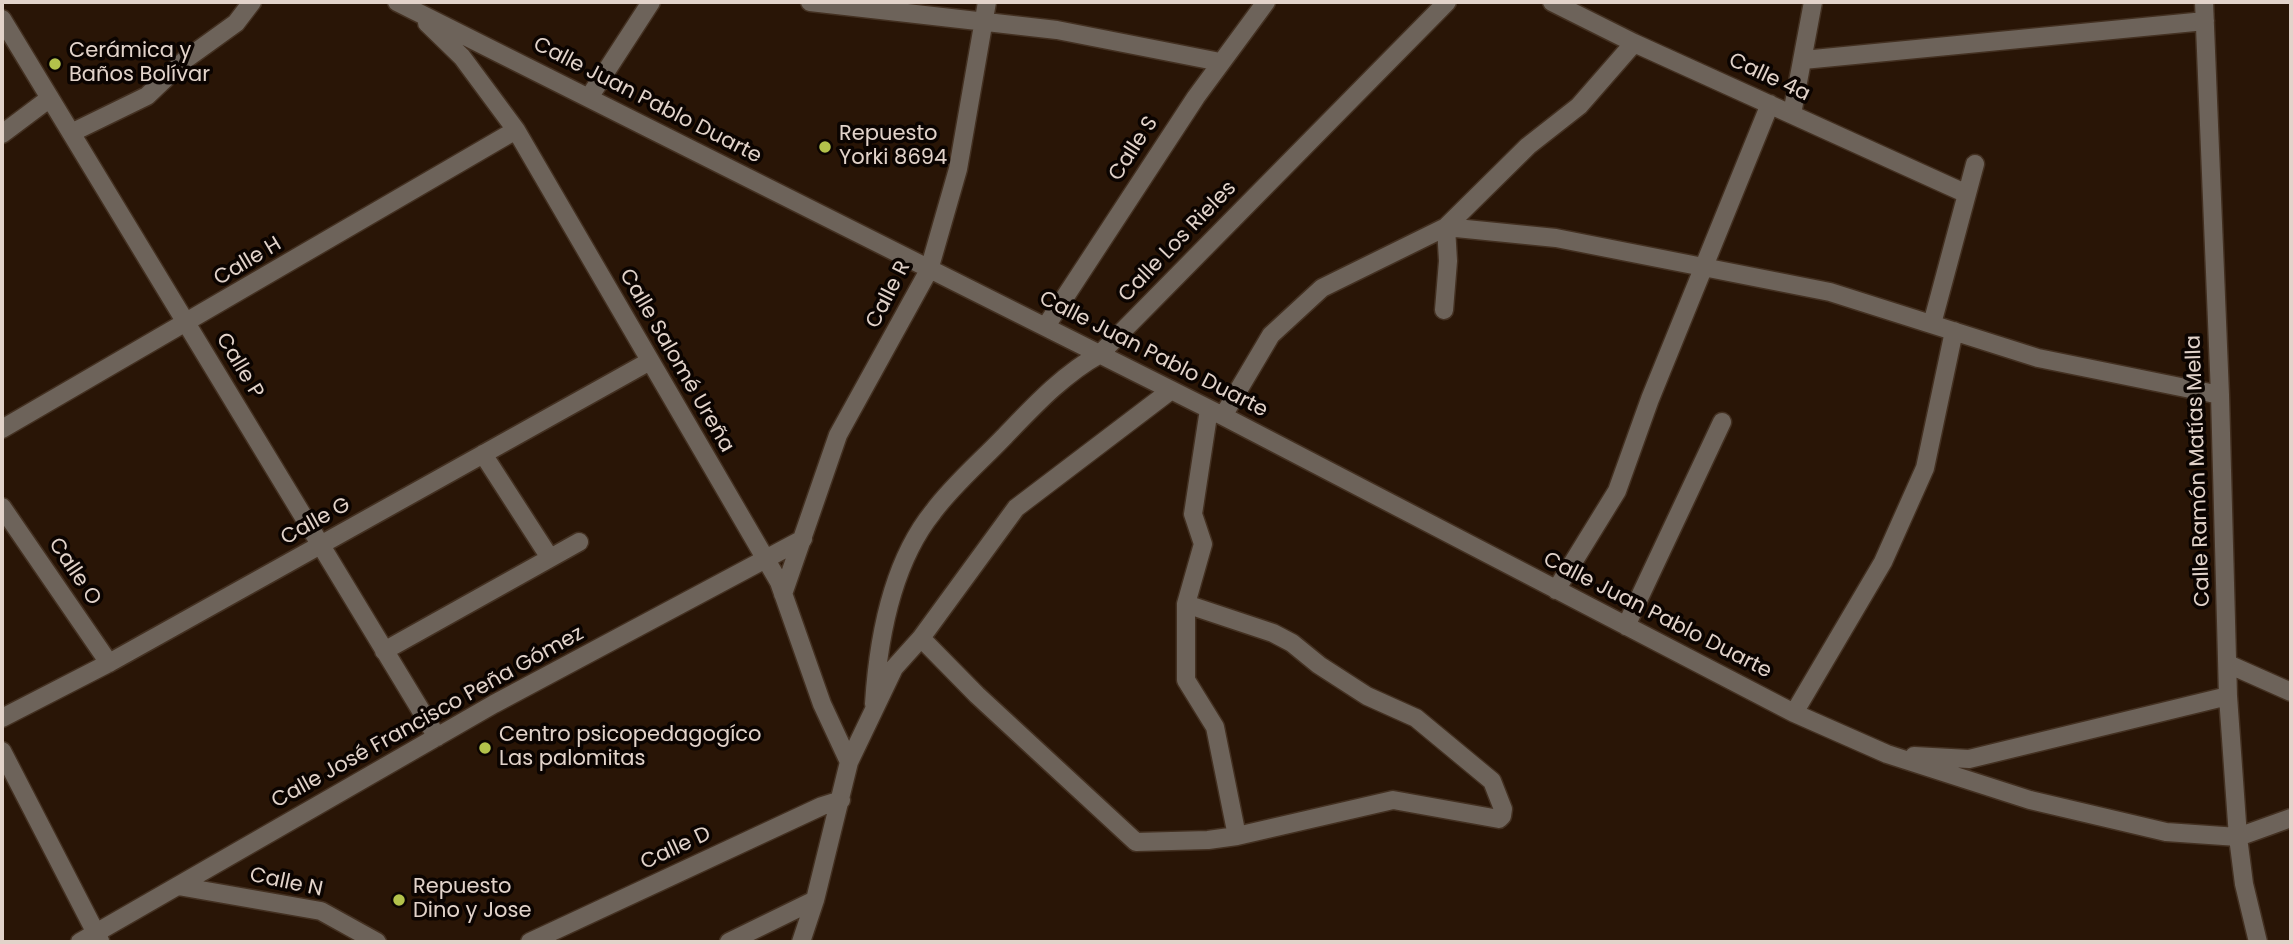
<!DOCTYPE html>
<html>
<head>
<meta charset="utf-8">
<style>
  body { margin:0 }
  #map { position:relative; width:2293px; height:944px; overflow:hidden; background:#291506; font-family:Poppins,sans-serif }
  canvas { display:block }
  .frame { position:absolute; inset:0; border:4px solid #e2d3ca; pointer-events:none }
</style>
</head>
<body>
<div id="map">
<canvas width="2293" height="944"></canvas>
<div class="frame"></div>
</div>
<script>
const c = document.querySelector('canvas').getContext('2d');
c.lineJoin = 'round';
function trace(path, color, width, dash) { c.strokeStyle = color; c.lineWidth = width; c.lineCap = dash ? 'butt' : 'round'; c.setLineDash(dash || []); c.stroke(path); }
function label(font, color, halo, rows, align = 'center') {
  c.font = font + ' Poppins,sans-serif'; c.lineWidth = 7; c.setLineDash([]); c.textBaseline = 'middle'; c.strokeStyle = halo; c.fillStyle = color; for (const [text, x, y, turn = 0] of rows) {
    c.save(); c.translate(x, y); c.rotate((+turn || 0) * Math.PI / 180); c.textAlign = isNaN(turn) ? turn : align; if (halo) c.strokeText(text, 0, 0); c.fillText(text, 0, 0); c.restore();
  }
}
const minor = new Path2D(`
  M397 2 1223 416 1794 713 1887 754 2030 800 2166 832 2238 837 2291 818
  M810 2 1057 30 1220 62
  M1552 2 1634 43 1967 194
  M2204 2 2220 395 2228 696 2238 837 2244 884 2258 942
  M2 19 437 737
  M427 23 462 57 516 130 779 582 822 704 849 762
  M1803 60 2205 21
  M590 96 651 2
  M1792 114 1813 2
  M71 133 147 96 186 59 236 23 252 2
  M2 134 50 98
  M1446 227 1556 238 1830 292 2038 358 2220 395
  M1444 310 1448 261 1446 227
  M1932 324 1975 164
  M1046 326 1196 97 1266 2
  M1209 409 1193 514 1203 544 1186 604V680L1215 727 1237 836
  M1223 416 1271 335 1322 288 1446 227 1528 146 1579 106 1634 43
  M2 429 516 130
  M483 454 550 558
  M2 507 109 663
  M1556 590 1617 491 1650 399 1770 104
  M783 594 838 435 929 270 958 169 987 2
  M1626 626 1722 422
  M921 638 977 695 1136 842 1208 840 1237 836 1393 800 1499 819 1502 816 1503 809 1492 781 1416 718 1367 696 1319 665 1292 643 1273 633 1186 604
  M384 651 579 542
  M2228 664 2291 692
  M874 704C878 641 892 563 933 512 953 485 980 462 1003 438 1033 407 1062 375 1100 354L1447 2
  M1794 713 1883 562 1925 468 1954 331
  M2 718 109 663 650 361
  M2 751 100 941
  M1914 756 1969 759 2228 696
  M178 886 321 911 377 942
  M80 942 494 704 803 539
  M530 942 822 806 841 800
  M729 942 815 900
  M801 942 815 900 849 762 894 668 921 638 1016 508 1170 391`);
const markers = [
  [55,64,7,"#b3c24b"],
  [825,147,7,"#b3c24b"],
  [485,748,7,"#b3c24b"],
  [399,900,7,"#b3c24b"]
];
const poiNames = [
  ["Cerámica y",69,52],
  ["Baños Bolívar",69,76],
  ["Repuesto",839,135],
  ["Yorki 8694",839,159],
  ["Centro psicopedagogíco",499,736],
  ["Las palomitas",499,760],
  ["Repuesto",413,888],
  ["Dino y Jose",413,912]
];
const streetNames = [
  ["Calle 4a",1769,78,25],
  ["Calle Juan Pablo Duarte",647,101,27],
  ["Calle S",1134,149,-57],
  ["Calle Los Rieles",1178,242,-46],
  ["Calle H",248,262,-31],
  ["Calle R",889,295,-63],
  ["Calle Juan Pablo Duarte",1153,355,27],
  ["Calle Salomé Ureña",676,361,60],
  ["Calle P",239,366,59],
  ["Calle Ramón Matías Mella",2199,471,-92],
  ["Calle G",316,522,-29],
  ["Calle O",74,572,56],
  ["Calle Juan Pablo Duarte",1657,616,27],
  ["Calle José Francisco Peña Gómez",428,718,-29],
  ["Calle D",676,849,-25],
  ["Calle N",286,883,12]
];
trace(minor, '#433021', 21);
trace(minor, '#6d635a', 18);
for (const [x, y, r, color] of markers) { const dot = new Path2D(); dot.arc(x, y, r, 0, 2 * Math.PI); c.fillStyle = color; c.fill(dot); trace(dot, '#0b0401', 2.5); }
label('21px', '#e2d3ca', '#0b0401', poiNames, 'left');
label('21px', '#e2d3ca', '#0b0401', streetNames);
</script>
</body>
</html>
